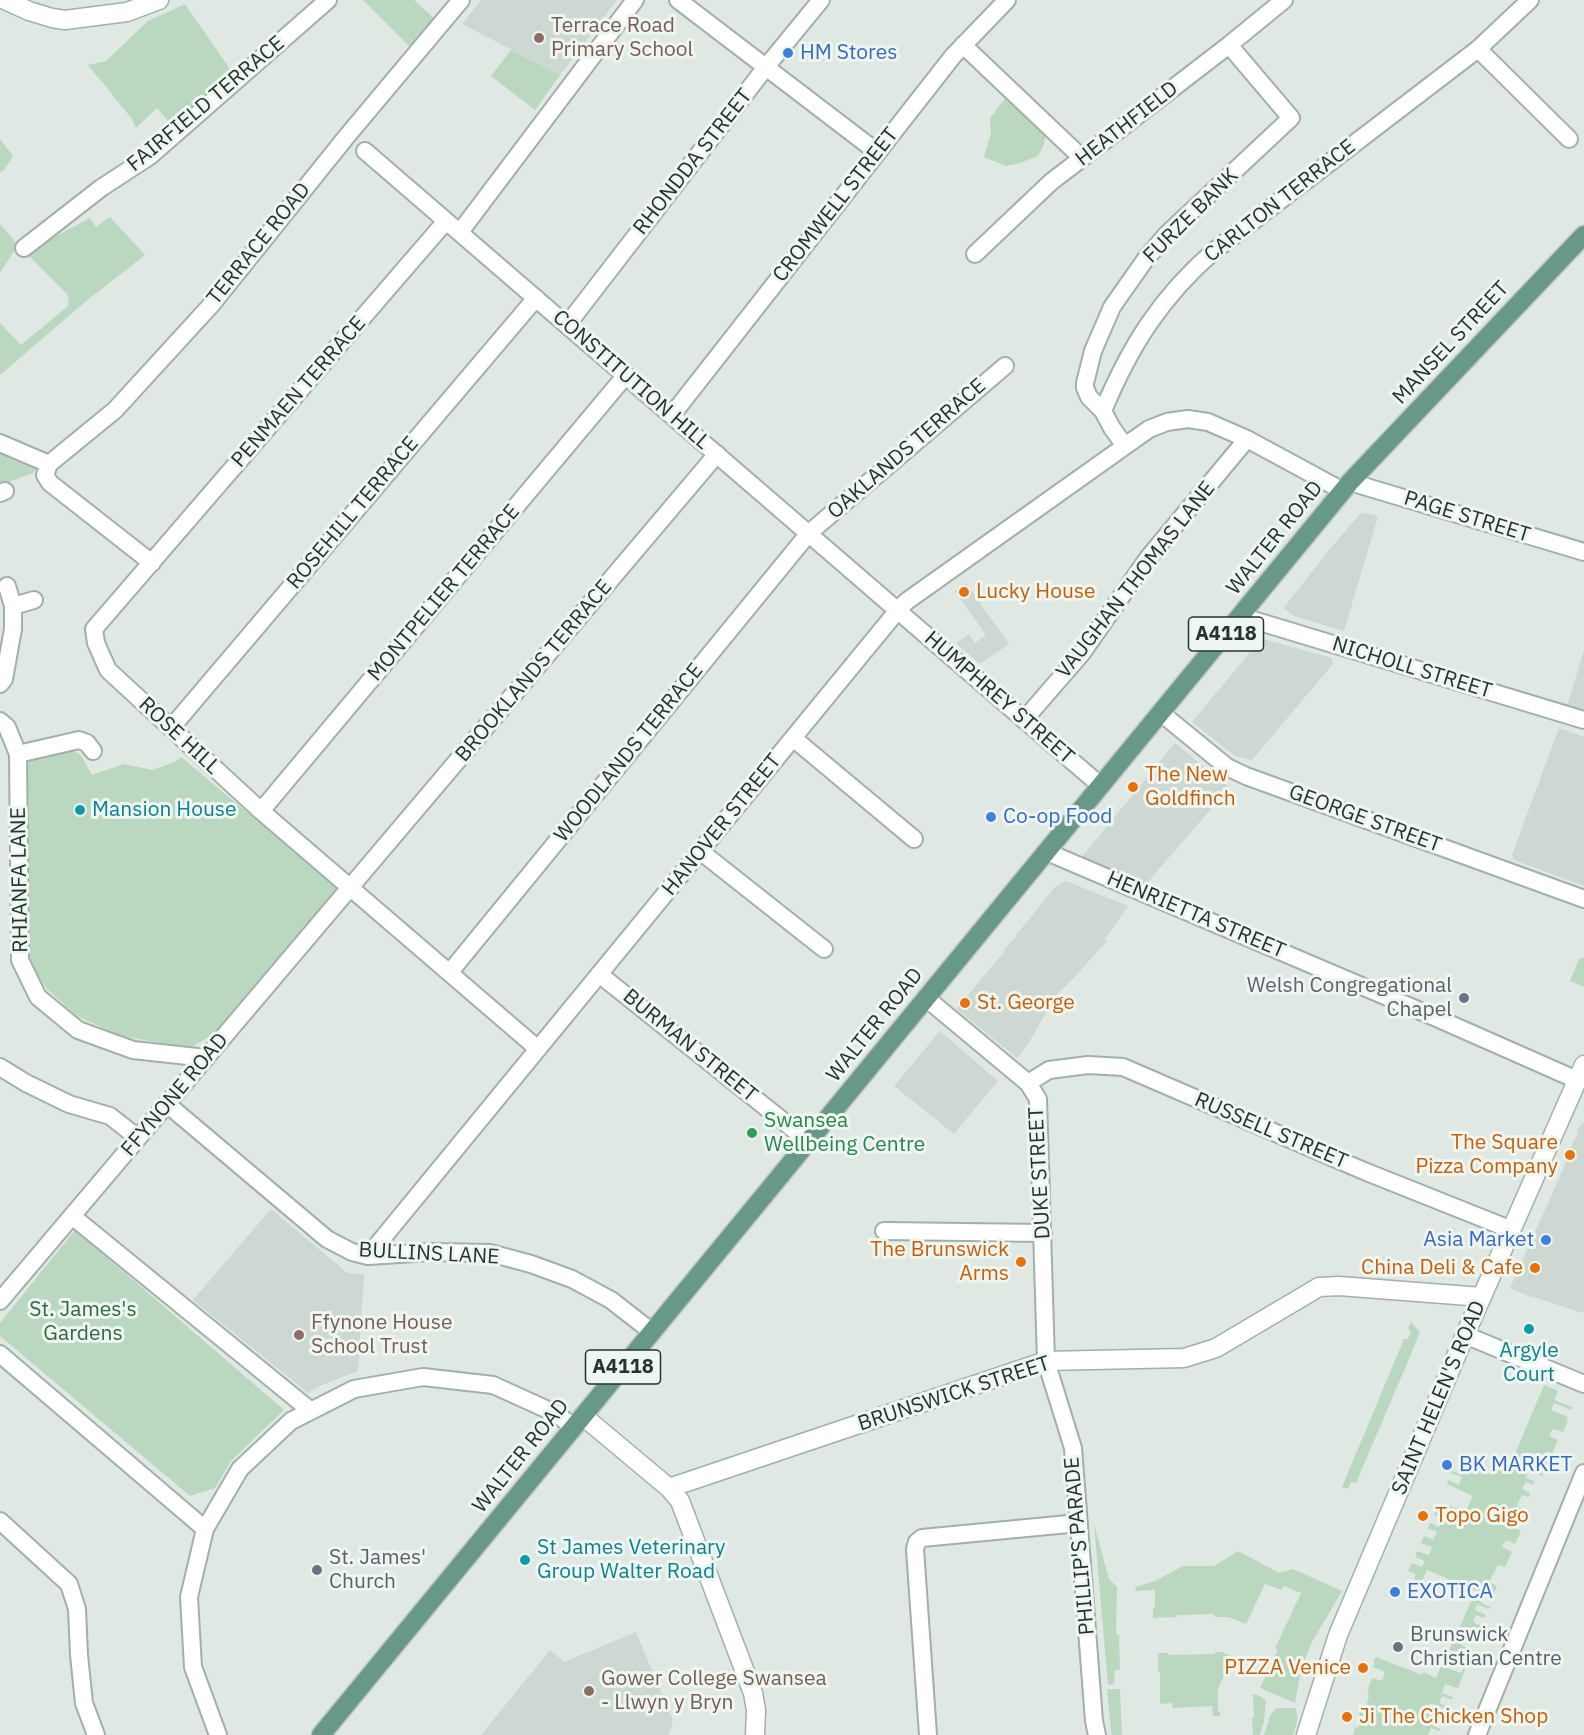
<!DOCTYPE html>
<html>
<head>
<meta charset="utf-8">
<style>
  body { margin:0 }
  canvas { display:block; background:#dfe8e3 }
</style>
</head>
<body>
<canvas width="1584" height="1735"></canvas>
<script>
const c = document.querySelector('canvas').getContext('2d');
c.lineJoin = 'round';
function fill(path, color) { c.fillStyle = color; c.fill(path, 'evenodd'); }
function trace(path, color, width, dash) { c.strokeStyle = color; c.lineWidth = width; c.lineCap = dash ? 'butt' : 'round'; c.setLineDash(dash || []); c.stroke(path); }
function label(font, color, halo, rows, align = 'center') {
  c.font = font + ' "IBM Plex Sans",sans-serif'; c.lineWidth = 6; c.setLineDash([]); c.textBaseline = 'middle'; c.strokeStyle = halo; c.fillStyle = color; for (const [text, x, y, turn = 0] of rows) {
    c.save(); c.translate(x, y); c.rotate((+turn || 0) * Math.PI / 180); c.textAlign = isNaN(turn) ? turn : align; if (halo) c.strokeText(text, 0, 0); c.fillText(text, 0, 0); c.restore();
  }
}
const built = new Path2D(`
  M481 0H617L560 75 462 24Z
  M1364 513 1378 516 1344 631 1294 616 1284 608 1285 606 1334 544 1360 514Z
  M966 583 1009 644 980 664 956 643 969 634 975 643 986 635 955 591Z
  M1260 640H1267L1332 658 1333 664 1252 760 1235 756 1192 722Z
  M1584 650V712L1567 706Z
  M1559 728 1584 737V886L1514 860 1512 855Z
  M1175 743 1229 787 1210 810 1147 883 1082 857Z
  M1066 881 1128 906 1105 939 1107 941 1070 982 1057 994 1029 1042 1017 1058 959 1011 957 1008 1004 952V949L1016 937V935L1056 886Z
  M940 1031 998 1081 954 1134 894 1086Z
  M1584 1121V1310L1583 1313 1534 1297 1533 1298 1510 1288 1561 1174 1567 1159 1566 1157 1578 1133 1577 1132 1580 1125H1582Z
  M271 1209 345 1271 348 1273 364 1274 358 1371 322 1385 308 1393 193 1300Z
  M636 1632 673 1720 669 1735H481L550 1650 564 1662Z`);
const green = new Path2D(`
  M363 0H414L435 19 411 48Z
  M185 4 234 75 173 127 157 108 136 128 132 119 88 65 106 61 148 21Z
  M511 50 560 75 535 110 491 76Z
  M1007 96 1046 133 1044 144 1038 156 1020 163 1006 166 984 157 991 133 990 118Z
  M0 139 13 156 5 169 0 173Z
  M110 217 145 255 85 302 0 375V323L21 345 68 306 69 300 67 294 27 254 32 249 90 218 96 227Z
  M0 224 18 245 0 273Z
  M0 450 38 465 33 473 0 485Z
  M70 749 80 754 92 775 124 764 152 770 175 762 181 757 338 888 212 1035 190 1048 121 1036 77 1016 47 989 33 968 26 940 25 855 28 762Z
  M1584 957V987L1570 981 1579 959Z
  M75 1230 284 1410 231 1461 215 1488 190 1496 0 1336V1323Z
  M1411 1322 1420 1332 1414 1347 1356 1483 1351 1482 1348 1489 1342 1487 1404 1339H1408L1411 1332 1408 1328Z
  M1544 1385 1558 1391 1554 1400 1572 1407 1571 1410 1554 1403 1551 1410 1568 1417 1566 1421H1568L1563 1432 1553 1429 1549 1436 1558 1440 1552 1454 1546 1451 1543 1459 1549 1462 1548 1465 1541 1462 1537 1471 1543 1474 1542 1476 1529 1470 1526 1478 1534 1481 1533 1485 1526 1482 1522 1489 1530 1493 1529 1497 1522 1495 1517 1506 1528 1511 1524 1520 1516 1517 1512 1527 1521 1531 1515 1544 1506 1540 1502 1547 1512 1552 1505 1567 1498 1565 1489 1582 1497 1586 1492 1598 1484 1595 1481 1603 1490 1607 1489 1609 1477 1604 1475 1610 1486 1615 1484 1618 1476 1615 1473 1622 1481 1626 1479 1631 1472 1628 1468 1636 1476 1640 1474 1642 1464 1638 1461 1645 1472 1650 1468 1658 1449 1650 1476 1591 1427 1570 1421 1582 1414 1579 1416 1574 1408 1571 1412 1563 1422 1567 1425 1561 1415 1557 1417 1551 1429 1555 1432 1547 1421 1543 1424 1536 1433 1540 1437 1532 1428 1528 1430 1523 1439 1527 1443 1519 1434 1515 1436 1511 1444 1515 1449 1505 1465 1513 1473 1496 1447 1484 1448 1480 1459 1485 1462 1477 1451 1473 1452 1471 1462 1475 1466 1467 1464 1466 1465 1463 1492 1475 1499 1461 1510 1466Z
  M1094 1524 1109 1579 1117 1587 1116 1634 1119 1635 1120 1670H1115L1114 1684 1108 1685Z
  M1238 1551 1279 1573 1293 1569 1342 1591 1312 1642 1301 1669 1295 1703 1260 1688 1278 1650 1275 1648 1301 1593 1284 1586 1281 1590 1265 1584 1246 1624 1228 1617H1215L1214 1614 1177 1615V1617L1153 1618V1608L1155 1607V1590L1135 1591 1136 1587 1155 1581 1183 1566H1214Z
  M1215 1652H1222L1232 1657 1218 1689V1711H1220V1716H1213L1212 1706 1173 1708 1172 1703 1160 1704V1672H1158V1653H1168L1169 1655 1215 1654Z
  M1376 1657 1420 1674 1422 1675 1423 1672 1436 1678 1441 1666 1461 1673 1463 1669H1465L1458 1688 1445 1684 1442 1693 1453 1697 1452 1700 1442 1696 1439 1703 1450 1708 1449 1710 1430 1703 1427 1712 1445 1718 1444 1721 1436 1719 1433 1726 1441 1729 1439 1731 1431 1728 1428 1735H1353L1355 1727 1358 1728 1362 1716 1359 1715 1361 1709 1365 1710 1369 1696 1367 1695 1369 1690 1368 1689 1372 1678 1382 1681 1385 1672 1373 1667 1375 1662 1373 1661Z
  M1107 1689H1120L1122 1735H1112L1111 1732Z
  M1253 1694 1262 1697 1266 1701 1264 1721 1260 1735H1253L1252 1718 1254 1717Z
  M1276 1708H1295C1300 1717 1296 1726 1293 1735H1264L1270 1716Z`);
const minor = new Path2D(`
  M678 0 877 152
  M963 45 1082 158
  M1478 49 1569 139
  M365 151 1101 786
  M446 221 94 629 96 643 108 670 261 811 538 1049
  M460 232 635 0
  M24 248 101 188 150 156 328 0
  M975 254 1051 182 1229 45 1284 0
  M567 325 766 67 821 0
  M1103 411 1089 397 1085 388V383L1093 351 1112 307 1145 260 1167 234 1291 118 1229 45
  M672 415 953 56 1007 0
  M0 443 49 464
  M1125 446 1112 428 1103 411C1130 346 1161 297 1214 251L1478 49 1530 0
  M1350 482 1584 552
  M0 493 5 491
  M152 563 50 483 45 475 49 464 115 410 212 304 347 136 461 0
  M13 606 34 600
  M1240 616 1584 720
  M0 684 4 679 13 629V606L7 586
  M1161 713 1227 767 1246 776 1584 899
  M1024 720 1082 653 1148 558 1247 439
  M0 721 7 727 18 754 79 740 87 743 93 751
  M171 728 536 298
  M793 738 914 839
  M18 754 20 960 38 997 78 1030 133 1050 206 1058
  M261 811 626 375
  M700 851 824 949
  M1047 852 1432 1016 1577 1080
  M450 972 809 533 1005 366
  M599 974 808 1141
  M926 998 1028 1083 1038 1099 1046 1361 1073 1448 1094 1721 1097 1735
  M0 1067 26 1083 69 1104 110 1116 138 1138
  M1028 1083 1049 1070 1088 1065 1123 1067 1364 1171 1512 1230
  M167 1104 327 1239 352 1252 368 1256 431 1252 490 1253 531 1264 572 1279 611 1300 652 1332
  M72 1216 311 1411
  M884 1231 1043 1233
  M368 1256 898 610 907 601 1149 429 1167 422 1188 419 1208 422 1247 439 1343 491
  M0 1301 717 454
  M1465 1335 1584 1384
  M0 1354 205 1529
  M0 1521 69 1584 77 1609 79 1655 84 1703 96 1735
  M218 1735 193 1667 189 1597 205 1529 240 1469 291 1421 354 1389 423 1377 493 1385 557 1414 573 1427
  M928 1735 915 1549 917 1542 922 1538 1079 1523
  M1477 1735 1584 1473`);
const tertiary = new Path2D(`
  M5 0 29 11 52 18 65 20 127 12 159 0
  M583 1416 669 1488 680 1501 753 1693 756 1710 755 1735
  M669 1488 1046 1361 1184 1358 1216 1348 1319 1287 1339 1286 1482 1297`);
const secondary = new Path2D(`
  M1306 1735 1338 1635 1465 1335 1584 1065`);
const primary = new Path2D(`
  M321 1735 1350 482 1584 235`);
const markers = [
  [539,38,6,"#8d6e63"],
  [788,53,6,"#3f7fe0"],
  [964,592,6,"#e8710a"],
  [1133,787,6,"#e8710a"],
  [80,810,6,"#0f9aa8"],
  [991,817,6,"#3f7fe0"],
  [1464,998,6,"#6b7280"],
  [965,1003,6,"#e8710a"],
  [752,1133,6,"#2e9e5b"],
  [1570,1155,6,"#e8710a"],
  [1546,1240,6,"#3f7fe0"],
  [1021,1262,6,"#e8710a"],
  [1535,1268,6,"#e8710a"],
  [1529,1329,6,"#0f9aa8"],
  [299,1335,6,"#8d6e63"],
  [1447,1465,6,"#3f7fe0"],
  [1423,1516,6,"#e8710a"],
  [525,1560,6,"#0f9aa8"],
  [317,1570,6,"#6b7280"],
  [1395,1592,6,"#3f7fe0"],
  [1398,1647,6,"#6b7280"],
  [1363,1668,6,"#e8710a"],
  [589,1691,6,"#8d6e63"],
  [1347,1717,6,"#e8710a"]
];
const shields = [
  [1226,634,75],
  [623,1367,75]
];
const shieldNames = [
  ["A4118",1226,634],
  ["A4118",623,1367]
];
const educationNames = [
  ["Terrace Road",551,26],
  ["Primary School",551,50],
  ["Ffynone House",311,1323],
  ["School Trust",311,1347],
  ["Gower College Swansea",601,1679],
  ["- Llwyn y Bryn",601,1703]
];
const shopNames = [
  ["HM Stores",800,53],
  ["Co-op Food",1003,817],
  ["Asia Market",1534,1240,"right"],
  ["BK MARKET",1459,1465],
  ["EXOTICA",1407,1592]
];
const streetNames = [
  ["FAIRFIELD TERRACE",206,104,-40],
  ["HEATHFIELD",1127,124,-38],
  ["RHONDDA STREET",693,162,-52],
  ["CARLTON TERRACE",1280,201,-38],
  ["CROMWELL STREET",836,205,-52],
  ["FURZE BANK",1191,216,-45],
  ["TERRACE ROAD",259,244,-51],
  ["MANSEL STREET",1451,343,-47],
  ["CONSTITUTION HILL",631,380,41],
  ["PENMAEN TERRACE",299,392,-49],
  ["OAKLANDS TERRACE",907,449,-41],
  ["ROSEHILL TERRACE",353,513,-50],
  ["PAGE STREET",1467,517,17],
  ["WALTER ROAD",1275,538,-51],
  ["VAUGHAN THOMAS LANE",1136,580,-52],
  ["MONTPELIER TERRACE",444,593,-50],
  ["NICHOLL STREET",1412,668,17],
  ["BROOKLANDS TERRACE",534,671,-50],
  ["HUMPHREY STREET",999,698,41],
  ["ROSE HILL",179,736,43],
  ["WOODLANDS TERRACE",629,753,-51],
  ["GEORGE STREET",1365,819,20],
  ["HANOVER STREET",722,825,-51],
  ["RHIANFA LANE",20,880,-91],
  ["HENRIETTA STREET",1196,915,23],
  ["WALTER ROAD",875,1025,-51],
  ["BURMAN STREET",690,1046,39],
  ["FFYNONE ROAD",175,1095,-50],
  ["RUSSELL STREET",1271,1131,23],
  ["DUKE STREET",1040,1173,-93],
  ["BULLINS LANE",429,1254,3],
  ["BRUNSWICK STREET",954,1394,-18],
  ["SAINT HELEN'S ROAD",1439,1398,-67],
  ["WALTER ROAD",521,1456,-51],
  ["PHILLIP'S PARADE",1080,1546,-95]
];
const foodNames = [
  ["Lucky House",976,592],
  ["The New",1145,775],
  ["Goldfinch",1145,799],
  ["St. George",977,1003],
  ["The Square",1558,1143,"right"],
  ["Pizza Company",1558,1167,"right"],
  ["The Brunswick",1009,1250,"right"],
  ["Arms",1009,1274,"right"],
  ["China Deli & Cafe",1523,1268,"right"],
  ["Topo Gigo",1435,1516],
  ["PIZZA Venice",1351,1668,"right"],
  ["Ji The Chicken Shop",1359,1717]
];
const cultureNames = [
  ["Mansion House",92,810],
  ["Argyle",1529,1351,"center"],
  ["Court",1529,1375,"center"],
  ["St James Veterinary",537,1548],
  ["Group Walter Road",537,1572]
];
const worshipNames = [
  ["Welsh Congregational",1452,986,"right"],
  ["Chapel",1452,1010,"right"],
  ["St. James'",329,1558],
  ["Church",329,1582],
  ["Brunswick",1410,1635],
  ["Christian Centre",1410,1659]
];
const leisureNames = [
  ["Swansea",764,1121],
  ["Wellbeing Centre",764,1145]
];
const parkNames = [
  ["St. James's",83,1310],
  ["Gardens",83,1334]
];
fill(built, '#cdd8d2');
fill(green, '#bad8bf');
trace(minor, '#a3afa9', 20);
trace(tertiary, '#a3afa9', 21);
trace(secondary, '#9fb3aa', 21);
trace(primary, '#bdc3c1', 21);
trace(minor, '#fff', 16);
trace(tertiary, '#fff', 18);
trace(secondary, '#fff', 18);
trace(primary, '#689988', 18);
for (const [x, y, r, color] of markers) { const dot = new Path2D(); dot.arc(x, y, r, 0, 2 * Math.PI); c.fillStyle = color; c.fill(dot); trace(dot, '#eff5f1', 2); }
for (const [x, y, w] of shields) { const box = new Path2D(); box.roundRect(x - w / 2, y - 17, w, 34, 4.5); c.fillStyle = '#eff5f1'; c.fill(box); trace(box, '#22362f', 1.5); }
label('bold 20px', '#22362f', null, shieldNames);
label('21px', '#785e54', '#eff5f1', educationNames, 'left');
label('21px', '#366cbe', '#eff5f1', shopNames, 'left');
label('21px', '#22362f', '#eff5f1', streetNames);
label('21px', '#c56008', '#eff5f1', foodNames, 'left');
label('21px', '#0d838f', '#eff5f1', cultureNames, 'left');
label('21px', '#5b616d', '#eff5f1', worshipNames, 'left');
label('21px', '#27864d', '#eff5f1', leisureNames, 'left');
label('21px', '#316841', '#eff5f1', parkNames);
</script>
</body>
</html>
